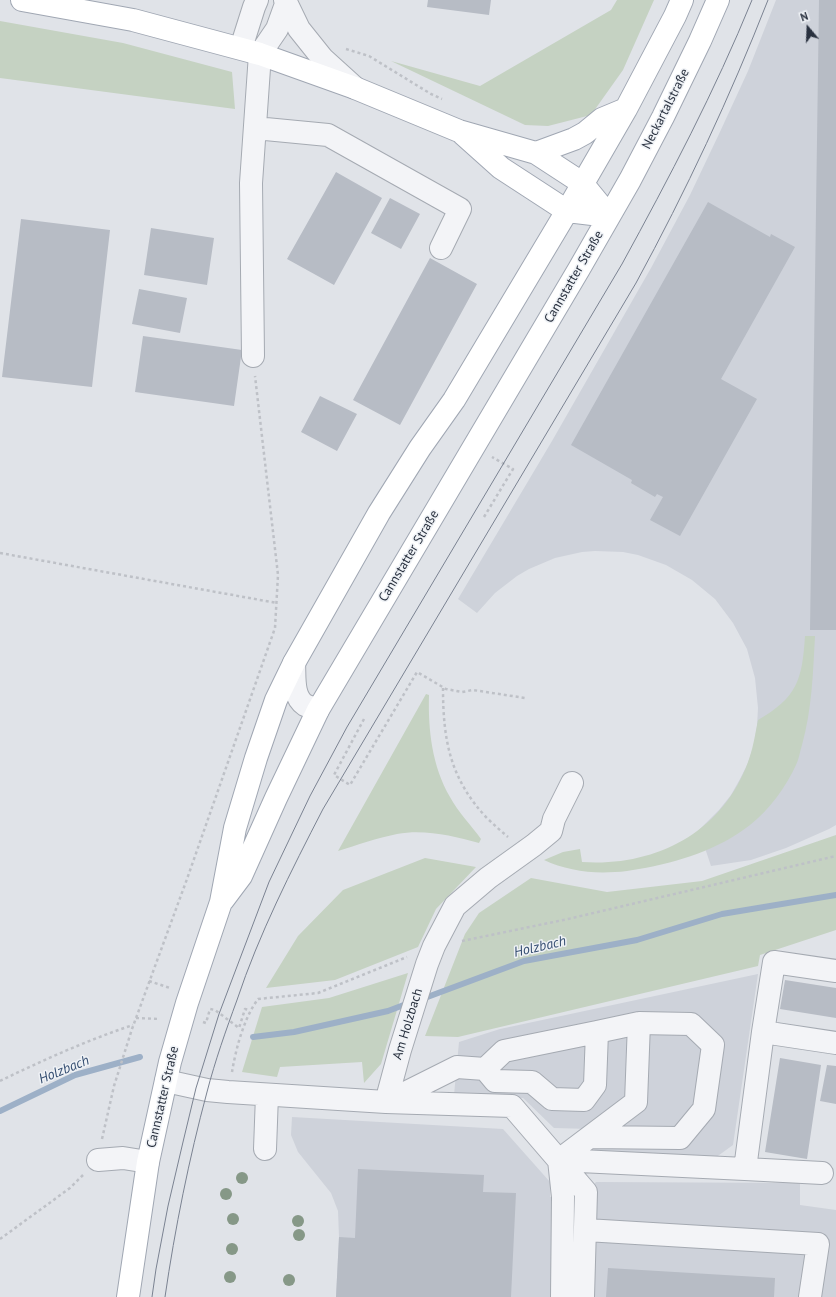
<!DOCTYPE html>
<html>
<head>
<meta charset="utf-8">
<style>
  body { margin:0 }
  #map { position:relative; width:836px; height:1297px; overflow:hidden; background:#e0e3e8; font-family:"PT Sans",sans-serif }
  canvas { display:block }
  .north { position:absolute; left:788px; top:8px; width:40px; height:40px; -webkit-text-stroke:3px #eff2f6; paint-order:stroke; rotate:341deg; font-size:11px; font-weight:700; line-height:16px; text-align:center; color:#29313f }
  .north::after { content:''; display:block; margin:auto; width:14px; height:18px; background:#29313f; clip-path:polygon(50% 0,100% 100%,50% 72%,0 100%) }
</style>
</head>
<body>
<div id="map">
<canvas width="836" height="1297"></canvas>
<div class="north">N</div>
</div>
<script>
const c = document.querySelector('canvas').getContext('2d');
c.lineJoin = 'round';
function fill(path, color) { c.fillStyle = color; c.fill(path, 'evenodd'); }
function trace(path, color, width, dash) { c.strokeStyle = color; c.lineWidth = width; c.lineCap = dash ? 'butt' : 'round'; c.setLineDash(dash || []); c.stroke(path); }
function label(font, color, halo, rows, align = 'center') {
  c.font = font + ' "PT Sans",sans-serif'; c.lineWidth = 3; c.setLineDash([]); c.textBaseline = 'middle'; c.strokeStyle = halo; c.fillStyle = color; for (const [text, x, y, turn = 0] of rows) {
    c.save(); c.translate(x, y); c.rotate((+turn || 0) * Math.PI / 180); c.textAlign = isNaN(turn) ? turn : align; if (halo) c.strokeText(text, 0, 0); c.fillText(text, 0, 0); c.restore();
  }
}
const built = new Path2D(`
  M776 0H836V825L829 829 786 848 751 860 711 866 699 830 719 810 731 795 740 779 748 763 754 745 757 726 758 708 755 678 747 649 733 623 715 599 692 580 666 565 638 555 623 552 595 551 582 552 555 558 529 569 517 576 495 593 477 613 458 599 552 441 651 268 690 195 719 134 748 71Z
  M758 974 733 1145 715 1158 591 1152 590 1129 554 1128 523 1098 454 1095 459 1042 500 1029Z
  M292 1117 503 1129 550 1182V1197L575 1198 587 1192 596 1182 800 1183V1205L836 1210V1297H336L339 1237 338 1211 331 1193 298 1152 291 1135Z`);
const green = new Path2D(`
  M617 0H654L623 70 591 115 548 126 525 125 391 61 480 86 611 10Z
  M0 21 123 43 232 72 235 109 0 78Z
  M805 636H815C813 673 812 709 802 745 800 751 799 759 796 765 786 787 769 810 750 825 718 850 679 862 639 869 631 870 623 872 615 872 591 874 565 870 544 860L563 852 580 849 582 862C655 867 722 833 748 762 753 749 755 735 758 720 797 697 802 681 805 636Z
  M426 694 429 695C428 730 432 766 450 797 458 812 471 825 481 839L479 843C453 836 425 829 397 834 377 838 357 845 338 851Z
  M836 835V930L760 955 758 966 458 1037 425 1036 465 934 479 913 531 878 607 892 702 881Z
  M425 858 476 867 436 909 418 947 335 980 266 988 298 936 343 890Z
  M408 973 381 1064 364 1083 362 1062 280 1067 277 1077 242 1072 262 1007 329 998Z`);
const stream = new Path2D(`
  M422 999 524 961 637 940 722 914 836 895
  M253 1037 294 1032 388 1011 409 1003
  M0 1111 75 1075 140 1057`);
const building = new Path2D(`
  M428 0H491L489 15 427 7Z
  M819 0H836V630H810Z
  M336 172 382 198 334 285 287 259Z
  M390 198 420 214 401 249 371 233Z
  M708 202 770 237 771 234 795 247 721 379 757 399 680 536 650 520 663 497 657 494 655 497 631 483 632 480 571 445Z
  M21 219 110 230 92 387 2 377Z
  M151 228 214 238 207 285 144 275Z
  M430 258 477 284 400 425 353 400Z
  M139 289 187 298 180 333 132 324Z
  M143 336 242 350 234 406 135 392Z
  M320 396 357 414 337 451 301 432Z
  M785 980 836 988V1018L780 1009Z
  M780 1058 821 1065 807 1159 765 1152Z
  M827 1065 836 1066V1104L820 1101Z
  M358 1169 484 1175 483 1192 516 1193 511 1297H336L339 1237 355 1238Z
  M608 1268 775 1278 774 1297H606Z`);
const path = new Path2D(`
  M346 49 369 56 431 94 442 99
  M484 517 513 469 492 457
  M0 553 277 603
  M443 688C443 740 450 779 487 818 494 825 501 831 508 837
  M364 719 334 775 350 785 417 672 446 689 462 692 473 690 525 698
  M462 941 568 919 836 856
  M149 981 170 988
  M136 1018 160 1019
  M203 1022 206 1023 210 1009 215 1010 239 1028 245 1009 250 1010
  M232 1072C236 1048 244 1018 258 999L318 993 407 957
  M0 1081C43 1060 88 1040 133 1025
  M102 1139 114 1086 132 1029 187 879 275 628 278 575 255 376
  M0 1239 70 1188 83 1175`);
const minor = new Path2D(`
  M285 0 299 29 323 59 355 88
  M241 48 254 7 257 0
  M255 128 328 135 460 209 441 248
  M253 356 251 183 260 54 277 29 286 4
  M294 663C295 676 292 696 305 705 309 707 314 708 318 710
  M597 1032 639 1023
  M763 1032 774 962 836 971
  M166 1081 207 1090 228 1092 386 1102 512 1106 586 1192 583 1297
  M389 1101 457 1067 485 1069 495 1081 532 1082 552 1099 584 1100 595 1085 597 1032 504 1051 485 1069
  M386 1102 400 1050 427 964 434 946 455 906 488 878 534 845 551 831 554 819 572 783
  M265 1149 267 1095
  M98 1160 123 1158 148 1162
  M559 1160 636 1102 639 1023 691 1024 713 1045 704 1109 680 1138 590 1137
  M745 1169 822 1173
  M586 1230 818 1244 810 1297
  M562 1297 563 1197 559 1160 745 1169 763 1032 836 1043`);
const major = new Path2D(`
  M22 0 133 20 260 54 355 88 459 131 536 153 582 183 609 216
  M463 134 501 168 567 211 609 216
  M536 153 574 139 585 133 602 119 626 109
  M223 900 241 876 276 798 318 710 579 269 630 180 663 117 700 41 718 0
  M128 1297 148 1162 170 1062 187 1003 221 902 235 828 256 758 276 700 294 663 379 513 420 448 454 400 567 211 626 109 675 16 682 0`);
const tram = new Path2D(`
  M152 1297 156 1269 168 1206 183 1142 196 1088 219 1014 269 882 310 796 347 727 622 264C669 178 715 91 752 0
  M165 1297C175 1228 189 1159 207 1092 215 1061 226 1030 237 1000 259 934 291 871 323 809L636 283C686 191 730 97 768 0`);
const trees = [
  [242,1178],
  [226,1194],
  [233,1219],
  [298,1221],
  [299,1235],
  [232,1249],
  [230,1277],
  [289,1280]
];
const streetNames = [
  ["Neckartalstraße",666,109,-63],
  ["Cannstatter Straße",574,277,-60],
  ["Cannstatter Straße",409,556,-59],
  ["Am Holzbach",408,1024,-73],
  ["Cannstatter Straße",163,1097,-77]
];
const waterNames = [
  ["Holzbach",540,947,-13],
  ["Holzbach",64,1070,-22]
];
fill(built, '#ced2da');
fill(green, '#c5d2c2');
trace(stream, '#9db0c7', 6);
fill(building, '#b7bcc5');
trace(minor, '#a5aab2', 24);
trace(major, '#a0a7b3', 24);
trace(path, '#bec1c7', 2.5, [3, 3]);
trace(minor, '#f3f4f7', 22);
trace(major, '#fff', 22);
trace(tram, '#7a8291', 1);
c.fillStyle = '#869887';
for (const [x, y] of trees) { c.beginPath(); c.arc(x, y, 6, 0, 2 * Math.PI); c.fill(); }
label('13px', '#29313f', '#eff2f6', streetNames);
label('italic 14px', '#354e71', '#eff2f6', waterNames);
</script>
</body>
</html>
